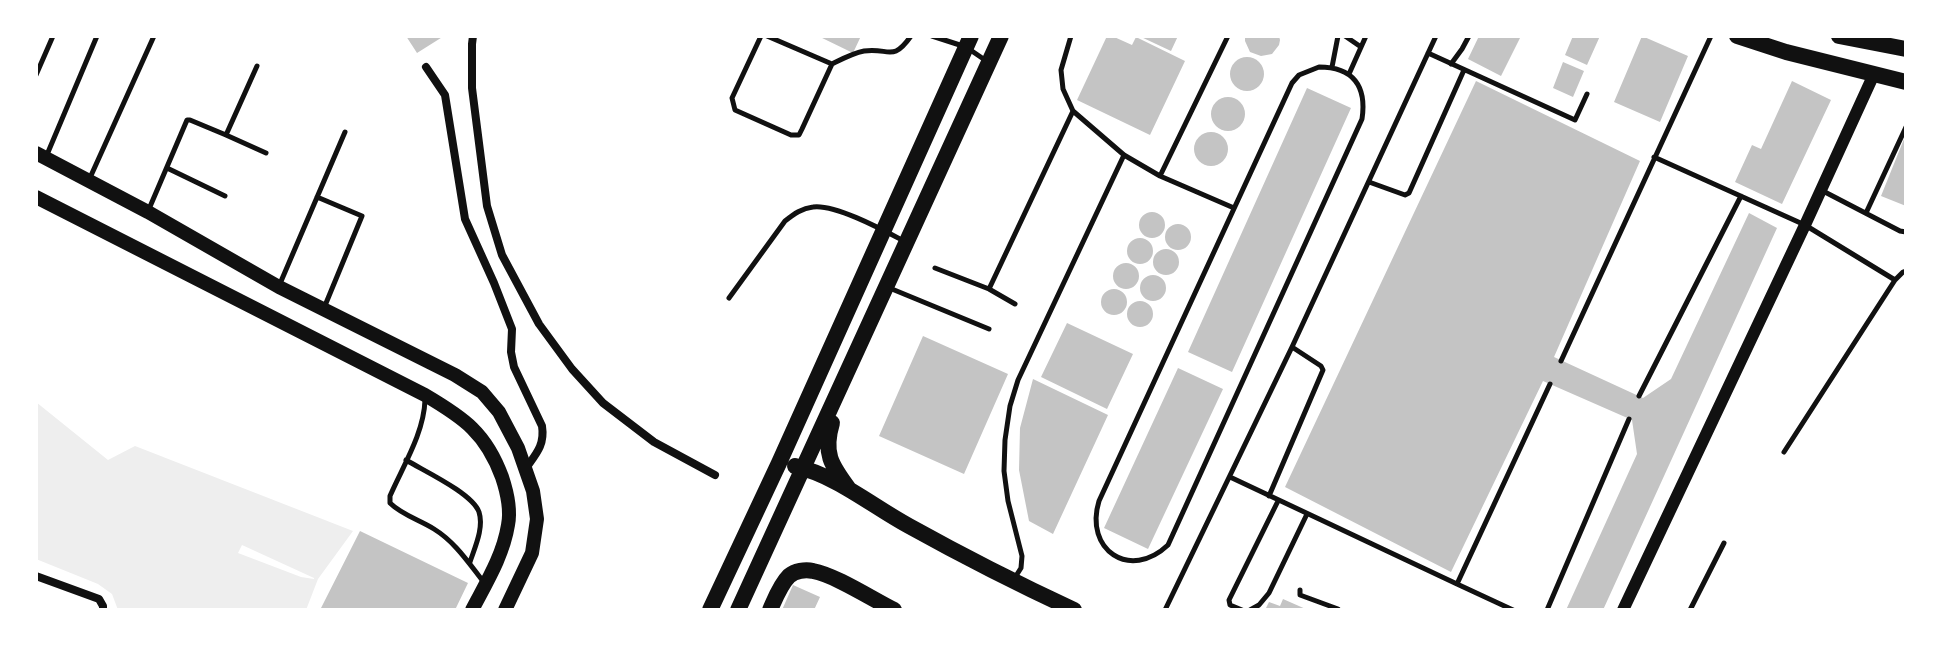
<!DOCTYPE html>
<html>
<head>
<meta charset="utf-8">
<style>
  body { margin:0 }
  #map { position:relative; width:1942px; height:646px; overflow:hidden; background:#fff; font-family:Figtree,sans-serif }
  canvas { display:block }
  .frame { position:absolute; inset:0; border:38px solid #fff; pointer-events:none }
</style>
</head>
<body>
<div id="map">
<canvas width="1942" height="646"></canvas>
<div class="frame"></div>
</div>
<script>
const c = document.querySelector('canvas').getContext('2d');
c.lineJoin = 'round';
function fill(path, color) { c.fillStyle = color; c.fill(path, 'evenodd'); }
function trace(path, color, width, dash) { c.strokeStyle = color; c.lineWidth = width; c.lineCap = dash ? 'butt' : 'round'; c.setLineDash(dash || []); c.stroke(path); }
const green = new Path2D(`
  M36 402 108 460 135 446 353 531 318 579 306 610H118L112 594 98 584 36 559ZM242 545 314 578V579L301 577 238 553Z`);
const building = new Path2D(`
  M406 36H444L417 53Z
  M818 36H861L853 53Z
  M1107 36H1112L1132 45 1136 37 1185 61 1150 135 1077 100Z
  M1139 36H1178L1171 51Z
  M1245 36H1279L1280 40 1279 45 1272 54 1261 56 1250 52 1245 41Z
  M1479 36H1521L1501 76 1468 59Z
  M1573 36H1600L1587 65 1565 55Z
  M1642 36 1688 56 1660 122 1614 102Z
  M1230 74a17 17 0 1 1 34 0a17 17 0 1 1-34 0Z
  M1563 62 1584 71 1573 97 1553 88Z
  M1476 81 1640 161 1554 357 1643 398 1671 379 1749 213 1777 228 1603 610H1566L1637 454 1632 420 1543 381 1451 572 1285 487Z
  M1792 81 1831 100 1782 204 1735 182 1752 145 1761 149Z
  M1307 88 1351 108 1232 372 1188 352Z
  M1211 114a17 17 0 1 1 34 0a17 17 0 1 1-34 0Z
  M1194 149a17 17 0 1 1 34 0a17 17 0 1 1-34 0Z
  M1906 134V206L1881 196Z
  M1139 225a13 13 0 1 1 26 0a13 13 0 1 1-26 0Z
  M1165 237a13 13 0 1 1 26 0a13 13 0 1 1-26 0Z
  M1127 251a13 13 0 1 1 26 0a13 13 0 1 1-26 0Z
  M1153 262a13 13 0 1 1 26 0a13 13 0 1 1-26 0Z
  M1113 276a13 13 0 1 1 26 0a13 13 0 1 1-26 0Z
  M1140 288a13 13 0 1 1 26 0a13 13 0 1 1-26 0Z
  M1101 302a13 13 0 1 1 26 0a13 13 0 1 1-26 0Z
  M1127 314a13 13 0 1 1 26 0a13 13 0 1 1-26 0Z
  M1067 323 1133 354 1107 409 1041 377Z
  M923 336 1008 374 964 474 879 436Z
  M1178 368 1223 389 1148 549 1104 528Z
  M1033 379 1108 415 1053 534 1029 521 1019 470 1020 428Z
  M360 531 468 583 455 610H320Z
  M793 585 820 597 814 610H782Z
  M1283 599 1308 610H1265L1269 602 1280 606Z`);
const service = new Path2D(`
  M761 36 732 98 735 110 791 135H799L802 129 832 64
  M767 36 832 64C842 59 853 53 864 51 889 47 892 63 911 36
  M932 36 966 47 985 60
  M1071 36 1061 70 1063 89 1073 111 1124 155 1160 176 1234 208
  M1345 36 1361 47
  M1428 53 1575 120 1587 94
  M1451 64 1462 49 1469 36
  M1319 67C1353 67 1367 86 1362 119L1168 545C1130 581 1084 550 1099 501L1292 83 1299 75Z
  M1332 67 1338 36
  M1349 74 1366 36
  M36 75 53 36
  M226 135 266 153
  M46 157 97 36
  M1654 157 1805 225 1895 280
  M167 168 225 196
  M1160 176 1228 36
  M89 180 154 36
  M1369 182 1405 195 1409 193 1464 70
  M1821 190 1900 231 1906 232
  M317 197 362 216 324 308
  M149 209 187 120H190L226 135 257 66
  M1866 213 1906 127
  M935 268 989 289
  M279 286 345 132
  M887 287 989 329
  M729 298 785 221C794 214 802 208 813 207 835 204 883 230 902 240
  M1015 304 989 289 1073 111
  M1561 361 1711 36
  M1639 396 1741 196
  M425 400C424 433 403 466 390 496V503C402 515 420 520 434 529 455 542 468 562 483 581
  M1784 452 1895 280 1903 272 1906 271
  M406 460C424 471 472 493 479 512 484 528 475 547 470 562
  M1230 477 1457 584
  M1269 496 1323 370 1321 366 1292 347
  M1014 579 1021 568 1022 556 1008 501 1004 471 1005 440 1010 406 1018 380 1124 155
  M1300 590V595L1338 609
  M1165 610 1292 347 1436 36
  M1242 610 1230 605 1229 600 1278 501
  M1250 610 1259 605 1269 593 1307 514
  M1513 610 1457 584 1550 384
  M1547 610 1629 419
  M1690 610 1724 543`);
const minor = new Path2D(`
  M473 36 472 44V88L487 206 502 255 539 324 572 369 603 403 654 442 715 475
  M426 67 445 95 465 219 494 283 512 329 511 352 514 367 542 426C545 445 536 454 526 468
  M36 576 99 599 103 606V610`);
const tertiary = new Path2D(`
  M1623 610 1805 225 1874 74`);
const secondary = new Path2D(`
  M36 153 148 212 279 287 455 375 482 392 499 412 518 448 533 491 537 519 532 553 505 610
  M36 197 425 395C464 418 486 433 502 477 507 492 511 510 508 525 503 556 486 583 472 610`);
const primary = new Path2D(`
  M1737 36 1786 52 1906 82
  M1839 36 1906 49
  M832 423C823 453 831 465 849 489
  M795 466C837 476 872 506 909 526 963 556 1018 584 1074 610
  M710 610 779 463 971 36
  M738 610 1001 36
  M770 610C775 599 780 585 789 576 795 571 805 569 813 571 835 575 872 599 894 610`);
fill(green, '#eee');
fill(building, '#c4c4c4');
trace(service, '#111', 5);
trace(minor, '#111', 8);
trace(tertiary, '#111', 12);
trace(secondary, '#111', 14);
trace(primary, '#111', 16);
</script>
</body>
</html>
